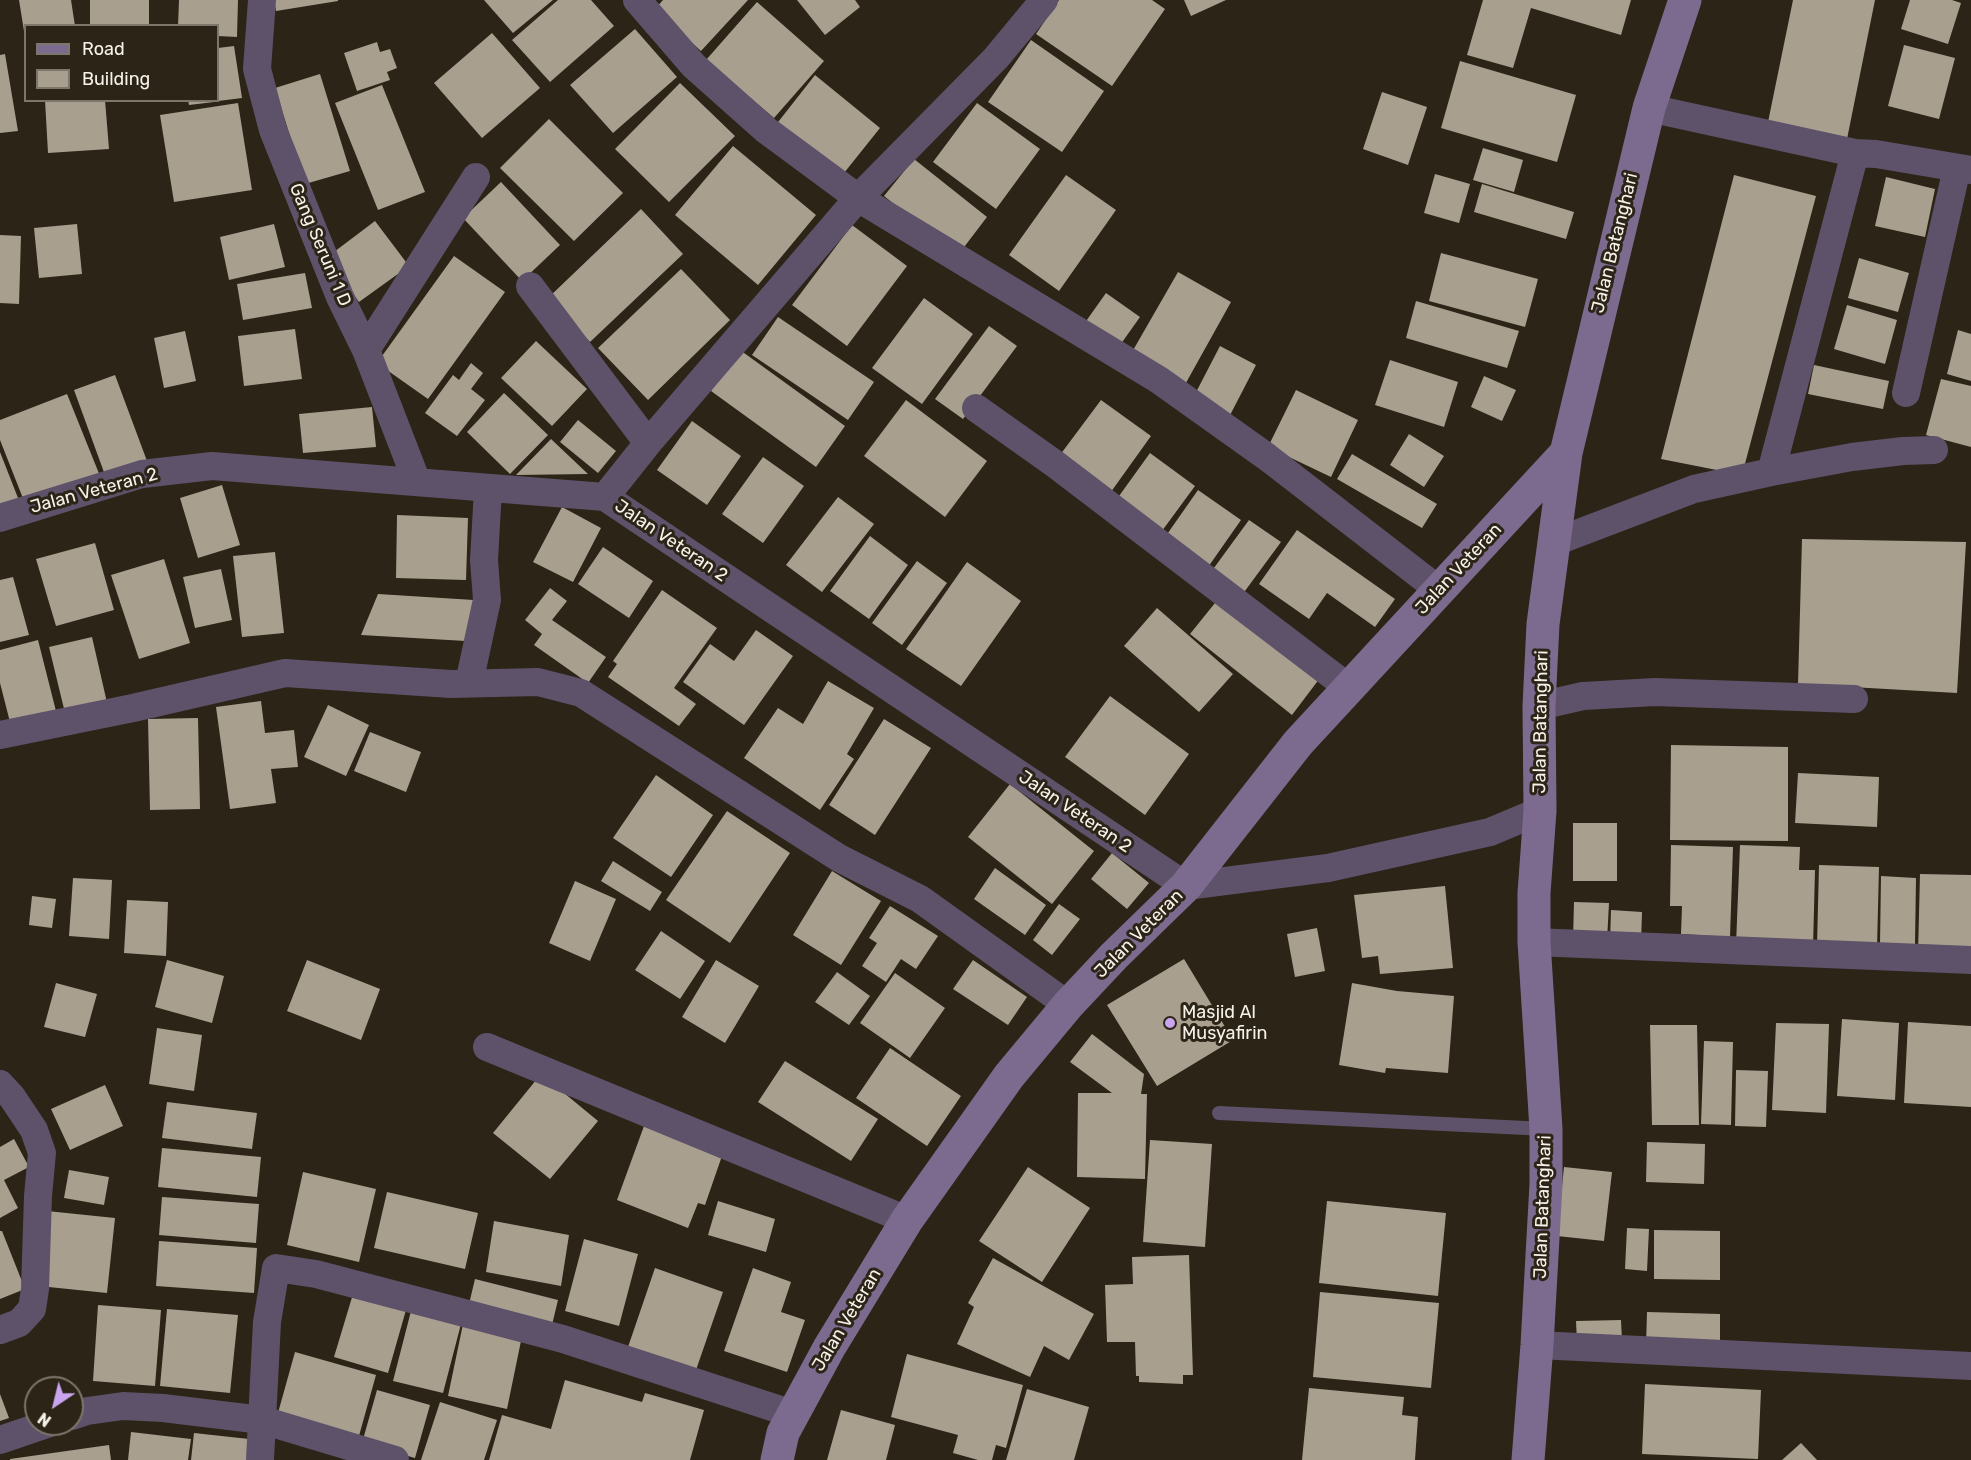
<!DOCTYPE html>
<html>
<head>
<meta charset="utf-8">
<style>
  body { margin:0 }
  #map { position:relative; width:1971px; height:1460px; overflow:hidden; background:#2b2417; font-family:Rubik,sans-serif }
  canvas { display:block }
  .legend { position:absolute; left:24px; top:24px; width:195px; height:78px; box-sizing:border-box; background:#2b2417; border:2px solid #7d766b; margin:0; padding:8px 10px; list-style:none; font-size:18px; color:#f7f2e9 }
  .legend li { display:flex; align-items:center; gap:12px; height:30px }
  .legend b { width:30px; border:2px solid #7d766b }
  .north { position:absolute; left:24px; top:1376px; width:60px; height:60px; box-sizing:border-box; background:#2b2417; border:2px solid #7d766b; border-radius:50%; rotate:215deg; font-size:16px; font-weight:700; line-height:24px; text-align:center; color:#f7f2e9 }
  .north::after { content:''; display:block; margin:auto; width:21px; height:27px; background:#c8a5ee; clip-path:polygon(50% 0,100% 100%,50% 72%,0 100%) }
</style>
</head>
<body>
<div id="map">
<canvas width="1971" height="1460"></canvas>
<ul class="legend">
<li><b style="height:8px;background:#7c6b8f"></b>Road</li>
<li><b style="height:16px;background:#a99f8f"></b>Building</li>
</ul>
<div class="north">N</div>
</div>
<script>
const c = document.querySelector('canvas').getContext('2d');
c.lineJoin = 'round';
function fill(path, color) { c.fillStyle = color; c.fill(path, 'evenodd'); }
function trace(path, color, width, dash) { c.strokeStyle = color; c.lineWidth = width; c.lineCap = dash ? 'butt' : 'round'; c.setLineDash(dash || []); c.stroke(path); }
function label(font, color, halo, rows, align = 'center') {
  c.font = font + ' Rubik,sans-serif'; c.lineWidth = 6; c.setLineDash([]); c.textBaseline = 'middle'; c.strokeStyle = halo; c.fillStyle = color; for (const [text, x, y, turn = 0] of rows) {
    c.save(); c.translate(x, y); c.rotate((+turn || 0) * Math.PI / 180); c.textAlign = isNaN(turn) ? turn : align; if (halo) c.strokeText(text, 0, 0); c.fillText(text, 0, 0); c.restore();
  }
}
const building = new Path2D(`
  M19 0H71L75 26H26L24 31Z
  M90 0H149V26H90Z
  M179 0H238L237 37 218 36V26H178Z
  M274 0H338V1L276 11Z
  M484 0H553L513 33Z
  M558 0H591L614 26 550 82 512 40Z
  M663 0H748L701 51 655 9Z
  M797 0H855L860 7 825 35Z
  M1059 0H1152L1165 9 1112 86 1036 34Z
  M1184 0H1226L1191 16Z
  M1483 0H1631L1621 35 1531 8 1513 68 1467 55Z
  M1793 0H1875L1846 144 1767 127Z
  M1910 0H1952L1961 3 1948 44 1901 29Z
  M757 2 824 61 774 118 706 60Z
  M635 29 677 77 613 133 570 85Z
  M492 33 540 88 482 138 434 83Z
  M1031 40 1104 91 1062 152 988 102Z
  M377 42 380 52 390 49 397 68 387 72 390 80 357 91 344 53Z
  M1904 45 1955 58 1939 119 1888 106Z
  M234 46 242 98 218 101V48Z
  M5 54 18 131 0 133V55Z
  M1460 61 1576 95 1557 162 1441 128Z
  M320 74 350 171 305 184 275 88Z
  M815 75 880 128 840 178 775 126Z
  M680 83 735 136 669 202 615 149Z
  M382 85 425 192 378 210 335 103Z
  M1382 92 1427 107 1408 165 1363 149Z
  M45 100H105L109 149 48 153Z
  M188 100H214V102L189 105Z
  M238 103 252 190 174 202 160 115Z
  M977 103 1040 149 996 209 933 162Z
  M549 119 623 193 574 241 500 168Z
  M733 146 816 215 758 285 675 215Z
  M1483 148 1523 160 1514 192 1473 180Z
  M914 159 987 217 958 255 884 196Z
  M1435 174 1470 184 1459 223 1424 213Z
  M1066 175 1116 210 1059 291 1009 255Z
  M1734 175 1816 196 1742 475 1661 459Z
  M1886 177 1935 189 1925 237 1875 226Z
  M501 182 560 245 522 281 463 218Z
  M1482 184 1574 212 1566 239 1474 212Z
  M641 209 683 254 590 342 548 298Z
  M375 221 409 266 359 302 326 258Z
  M77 224 82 274 39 278 34 228Z
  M274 224 285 267 229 280 220 237Z
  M852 225 907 266 847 346 792 305Z
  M0 235 21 236 19 304 0 303Z
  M1441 253 1538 279 1525 327 1429 301Z
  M454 256 505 292 428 399 377 363Z
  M1859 258 1909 273 1898 312 1848 298Z
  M681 269 730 320 648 400 598 348Z
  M1178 272 1231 302 1182 390 1128 359Z
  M305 273 312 308 243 320 237 284Z
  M1106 293 1140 317 1118 348 1084 324Z
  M924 298 973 334 922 404 872 368Z
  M1416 301 1519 331 1507 368 1406 338Z
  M1847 305 1897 320 1885 364 1834 349Z
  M778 317 874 382 848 420 752 355Z
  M989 326 1017 346 963 419 935 399Z
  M295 329 302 379 244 386 238 336Z
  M1958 330 1971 334V381L1947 374Z
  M185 331 196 381 164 388 154 338Z
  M536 341 587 389 552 426 501 378Z
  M1220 346 1256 365 1228 419 1192 400Z
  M740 350 845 426 816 467 711 391Z
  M1390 360 1458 382 1444 427 1375 405Z
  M471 363 483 373 471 389 485 400 457 436 425 413 453 375 459 380Z
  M1814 365 1889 381 1883 409 1808 394Z
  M115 375 147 461 105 475 74 390Z
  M1484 376 1516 390 1502 421 1471 407Z
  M1941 379 1971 386V447L1926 435Z
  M1296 390 1358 420 1331 477 1268 447Z
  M504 393 548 435 510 474 467 432Z
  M67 394 100 476 26 506 0 440V420Z
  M906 400 987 461 945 517 864 456Z
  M1101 400 1151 436 1108 496 1057 459Z
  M372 407 376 447 303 453 299 414Z
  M578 420 616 451 598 473 560 442Z
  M692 421 741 456 707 505 657 470Z
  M1409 434 1444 456 1424 487 1390 465Z
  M551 439 588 474 516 475Z
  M0 452 20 503 0 511Z
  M1150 453 1195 486 1159 535 1114 503Z
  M1352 454 1437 504 1422 528 1337 479Z
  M763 457 804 486 763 543 722 514Z
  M222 485 240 545 198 558 180 498Z
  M1198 490 1241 520 1206 570 1163 540Z
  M838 497 874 524 822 592 786 565Z
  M562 507 601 528 573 582 533 562Z
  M397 515 468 518 466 580 396 578Z
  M1249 520 1281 542 1242 595 1211 572Z
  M1297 530 1395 599 1375 627 1327 593 1309 619 1259 584Z
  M870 536 908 565 869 619 830 591Z
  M1802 539 1966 542 1957 693 1798 684Z
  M95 543 114 610 56 626 36 559Z
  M603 547 653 581 629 618 578 584Z
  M275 552 284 633 242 637 233 556Z
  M164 559 190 643 139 659 111 575Z
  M917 561 947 583 902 645 872 623Z
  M967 562 1021 601 961 686 906 649Z
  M221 569 232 620 195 628 183 577Z
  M13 577 29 635 0 642V580Z
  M550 588 567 601 552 620 606 657 588 683 534 645 542 634 525 620Z
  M662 590 717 628 674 688 696 704 679 726 608 677 617 664 613 661Z
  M378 594 474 600 466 641 361 635Z
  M1219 598 1320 678 1292 715 1190 634Z
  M1157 608 1233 674 1199 712 1124 646Z
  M756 630 793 656 744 725 683 682 710 644 734 661Z
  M92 637 108 707 66 717 49 647Z
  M38 640 57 715 11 726 0 683V650Z
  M828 681 874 708 847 754 854 759 820 810 744 758 778 708 803 724Z
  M1110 696 1189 754 1145 815 1065 757Z
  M261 701 265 733 294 730 298 767 271 769 276 803 230 809 216 707Z
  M328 705 369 725 346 776 304 757Z
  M198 718 200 809 150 810 148 719Z
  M884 719 931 748 875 835 829 805Z
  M370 732 421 752 406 792 354 771Z
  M1671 745 1788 747V841L1670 840Z
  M1798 773 1879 777 1877 827 1795 823Z
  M656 775 713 815 671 877 613 838Z
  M1010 784 1094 851 1052 904 968 837Z
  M727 811 790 853 730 943 666 900Z
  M1573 823H1617V881H1573Z
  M1671 845 1733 847 1730 937 1681 934 1682 906H1670Z
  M1740 845 1800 847 1799 870H1815L1813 948 1736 945Z
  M1112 853 1149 883 1127 909 1091 879Z
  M613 861 662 892 650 911 601 881Z
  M1819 865 1879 867 1877 948 1817 946Z
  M995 868 1046 905 1025 935 974 899Z
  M832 871 881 901 841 965 793 935Z
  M1920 874 1971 875V955L1918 953Z
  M1881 876 1916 878 1915 945 1880 944Z
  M73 878 112 880 109 939 69 936Z
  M575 881 616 899 590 961 549 943Z
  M1445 886 1453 968 1380 974 1378 956 1362 958 1354 895Z
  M32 896 56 899 52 928 29 925Z
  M127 900 168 902 166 956 124 953Z
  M1574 902 1609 903 1607 941 1573 940Z
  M1059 904 1080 919 1052 955 1033 940Z
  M890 906 938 936 916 969 901 959 886 982 862 966 877 943 869 938Z
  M1611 910 1642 912 1641 943 1610 942Z
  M1317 928 1325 971 1295 977 1287 934Z
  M661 931 705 961 680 999 635 970Z
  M1184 959 1233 1040 1157 1086 1107 1005Z
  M167 960 224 976 212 1023 155 1007Z
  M307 960 380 989 361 1040 287 1011Z
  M716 960 759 986 725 1043 682 1017Z
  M973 960 1027 997 1008 1025 953 989Z
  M837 972 870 996 849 1025 815 1002Z
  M895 973 945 1008 910 1058 860 1023Z
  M56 983 97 994 85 1037 44 1027Z
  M1352 983 1397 991 1454 996 1448 1073 1386 1068 1385 1073 1339 1065Z
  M1842 1019 1899 1023 1895 1100 1837 1096Z
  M1908 1022 1971 1026V1107L1904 1103Z
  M1776 1023 1829 1024 1826 1113 1772 1110Z
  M1650 1025H1697L1699 1125H1652Z
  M157 1028 202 1035 194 1091 149 1084Z
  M1092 1034 1144 1074 1141 1094H1147L1145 1179 1077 1177 1078 1093H1112L1070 1062Z
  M1704 1041 1733 1042 1731 1125 1701 1124Z
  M890 1048 961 1096 927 1146 856 1098Z
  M785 1061 878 1119 851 1161 758 1102Z
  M1736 1070 1768 1071 1766 1127 1735 1126Z
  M541 1074 598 1121 550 1179 493 1133Z
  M105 1085 123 1126 70 1150 51 1109Z
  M167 1102 257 1113 252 1149 162 1138Z
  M644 1126 723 1153 705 1205 698 1203 688 1228 617 1200Z
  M14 1139 29 1167 4 1180 18 1208 0 1218V1147Z
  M1150 1140 1212 1144 1205 1247 1143 1242Z
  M1647 1142 1705 1144 1704 1184 1646 1182Z
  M162 1148 261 1157 257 1197 158 1187Z
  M1028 1167 1090 1208 1042 1282 979 1241Z
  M1564 1167 1612 1172 1604 1241 1557 1236Z
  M69 1170 109 1177 104 1205 64 1198Z
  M303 1172 376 1189 359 1262 287 1245Z
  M387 1192 478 1213 465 1269 374 1248Z
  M162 1197 259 1204 256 1243 159 1235Z
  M718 1201 775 1219 766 1252 708 1235Z
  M1327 1201 1446 1213 1438 1296 1319 1283Z
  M47 1211 115 1218 107 1293 39 1286Z
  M494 1221 569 1235 561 1286 486 1272Z
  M1627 1228 1649 1229 1647 1271 1625 1269Z
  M1654 1230 1720 1231V1280L1654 1279Z
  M0 1231H2L25 1289 0 1299Z
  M584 1239 638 1254 619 1326 565 1311Z
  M159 1241 257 1248 254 1293 156 1286Z
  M1189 1255 1193 1375H1183V1384L1139 1382V1376H1136L1135 1342H1107L1105 1285 1133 1284 1132 1257Z
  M993 1258 1094 1314 1069 1360 1044 1346 1030 1377 957 1344 974 1307 968 1303Z
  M655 1268 723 1292 696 1370 628 1347Z
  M753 1268 791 1282 781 1312 805 1320 787 1372 724 1351Z
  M475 1279 558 1300 552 1325 469 1304Z
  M1320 1292 1439 1303 1431 1388 1313 1377Z
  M353 1294 406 1310 388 1373 334 1357Z
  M98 1305 161 1310 155 1386 93 1381Z
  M167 1309 238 1315 230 1393 160 1386Z
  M411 1311 461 1324 443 1393 393 1381Z
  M1647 1312 1720 1314V1347L1646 1346Z
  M1621 1320 1622 1341 1577 1343 1576 1321Z
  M463 1324 522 1336 507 1409 448 1396Z
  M295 1352 376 1375 357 1443 276 1420Z
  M907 1354 1023 1385 1006 1448 996 1445 992 1460H978L953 1453 958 1435 891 1417Z
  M565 1380 642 1402 645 1393 704 1410 690 1460H489L502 1415 551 1429Z
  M1645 1384 1761 1390 1758 1459 1642 1454Z
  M1309 1388 1404 1397 1402 1415 1418 1417 1415 1460H1302Z
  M1027 1389 1089 1407 1074 1460H1006Z
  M377 1390 430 1405 415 1458 362 1443Z
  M0 1394 9 1418 0 1421Z
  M440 1402 497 1420 484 1460H421Z
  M841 1410 895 1425 886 1460H827Z
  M131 1432 191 1439 188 1460H128Z
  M194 1433 249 1439 247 1460H191Z
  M1801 1443 1817 1460H1782Z
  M109 1445 111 1460H10V1459Z`);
const lane = new Path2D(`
  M1219 1113 1546 1129`);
const street = new Path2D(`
  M262 0 257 69 273 130 340 297 366 350 417 482
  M637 0 694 66 766 130 858 198 1159 380 1267 457 1439 590
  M1649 108 1855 153 1876 154 1971 170
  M530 286 648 443
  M366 350 476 177
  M1906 393 1957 168
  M976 408 1055 464 1349 688
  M1771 472 1855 153
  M605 497 648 443 858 198 996 58 1044 0
  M0 518 142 474 212 466 605 497 1186 886 1328 868 1490 832 1540 811
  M1555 542 1694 489 1771 472 1852 457 1903 451 1934 450
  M469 683 487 600 484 560 488 489
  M1539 706 1583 696 1655 692 1854 699
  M0 735 133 708 285 673 451 684 538 682 581 693 839 858 920 899 1068 1005
  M1534 942 1971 960
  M487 1047 907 1220
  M0 1084 12 1097 34 1130 42 1153 38 1196 35 1289 32 1309 19 1323 0 1330
  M1537 1345 1971 1366
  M72 1416 87 1411 123 1406 163 1408 262 1420 395 1460
  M0 1440 47 1424
  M260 1460 267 1322 276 1268 316 1274 563 1339 793 1414`);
const secondary = new Path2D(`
  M777 1460 783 1433 829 1348 907 1220 1009 1076 1068 1005 1114 956 1186 886 1298 743 1566 453
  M1528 1460 1537 1345 1546 1184V1129L1534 942V893L1540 811 1539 706 1543 624 1566 453 1649 108 1685 0`);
const markers = [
  [1170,1023,6,"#c8a5ee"]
];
const streetNames = [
  ["Jalan Batanghari",1615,243,-76],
  ["Gang Seruni 1 D",320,245,67],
  ["Jalan Veteran 2",94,491,-15],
  ["Jalan Veteran 2",671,541,34],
  ["Jalan Veteran",1459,569,-47],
  ["Jalan Batanghari",1541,722,-89],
  ["Jalan Veteran 2",1075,812,34],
  ["Jalan Veteran",1139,934,-45],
  ["Jalan Batanghari",1543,1207,-88],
  ["Jalan Veteran",847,1320,-59]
];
const poiNames = [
  ["Masjid Al",1182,1013],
  ["Musyafirin",1182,1034]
];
fill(building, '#a99f8f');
trace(lane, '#5d5269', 14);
trace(street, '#5d5269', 28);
trace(secondary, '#7c6b8f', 33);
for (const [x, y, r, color] of markers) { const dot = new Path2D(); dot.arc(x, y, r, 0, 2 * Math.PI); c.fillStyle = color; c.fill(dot); trace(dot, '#2b2417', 2); }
label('18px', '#f7f2e9', '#2b2417', streetNames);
label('18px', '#f7f2e9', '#2b2417', poiNames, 'left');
</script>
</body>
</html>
